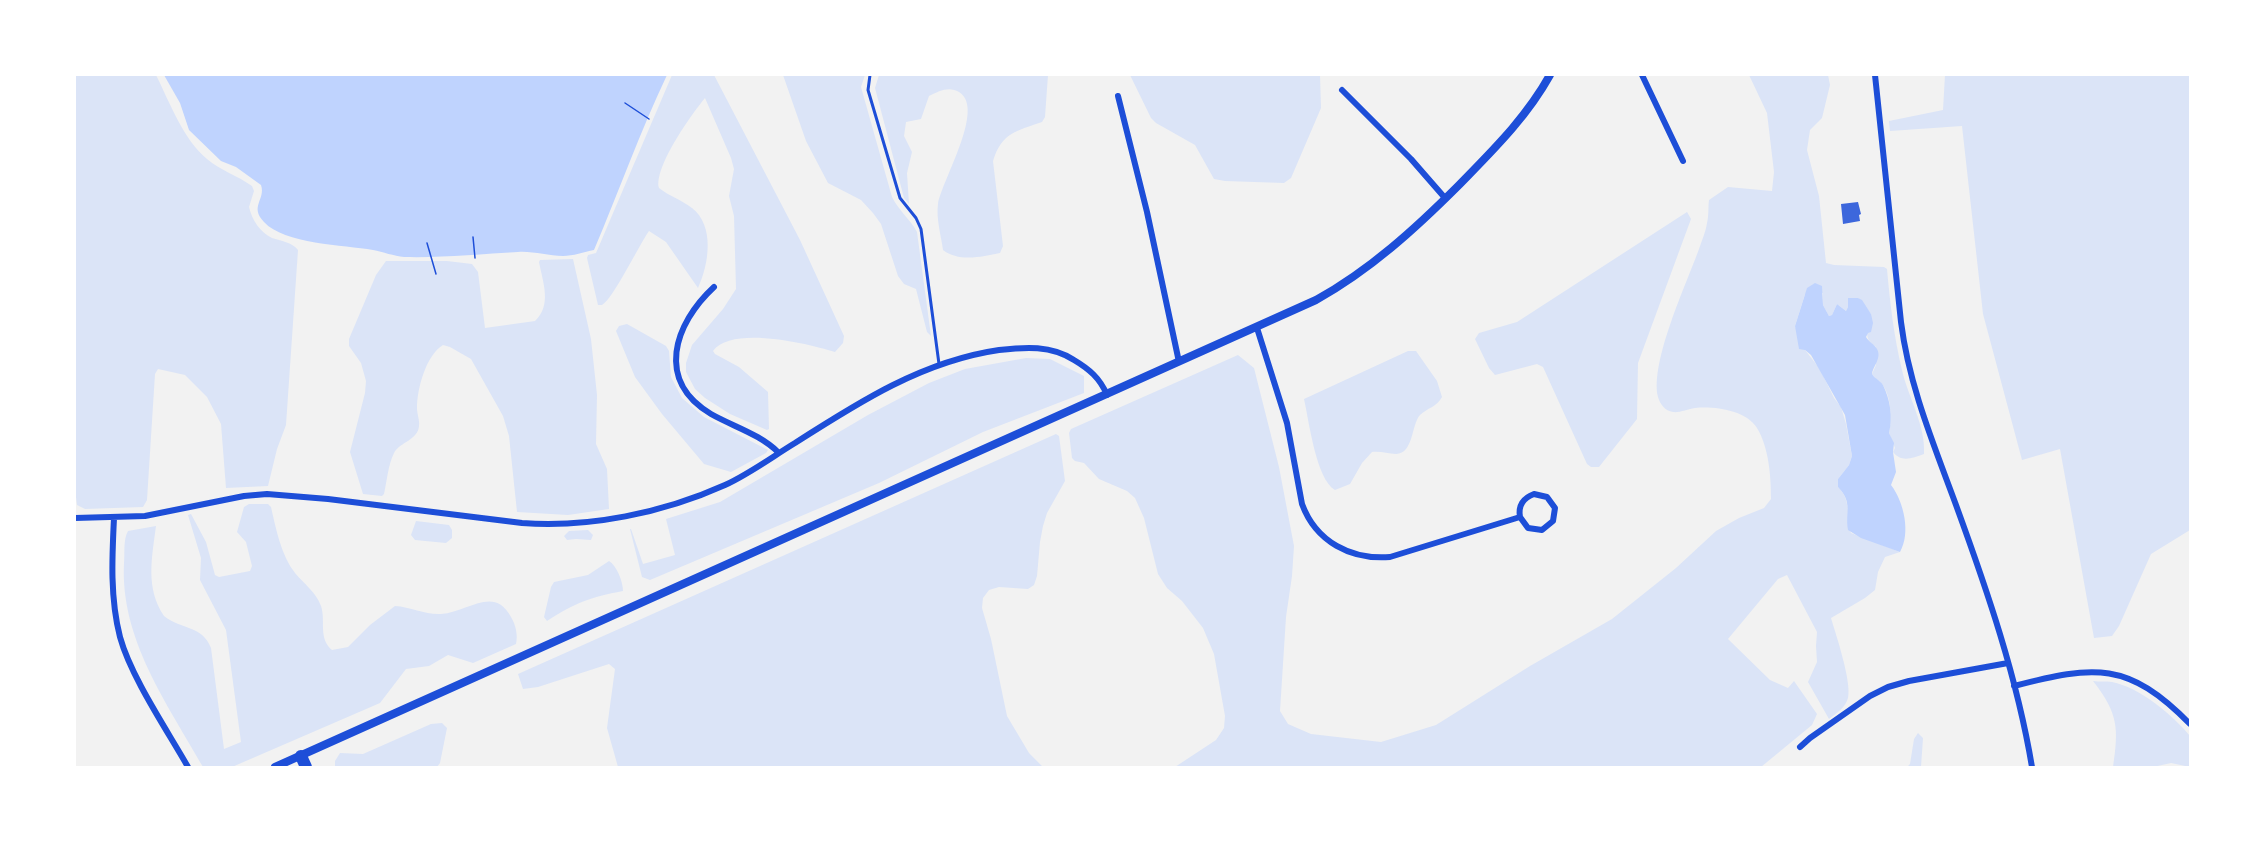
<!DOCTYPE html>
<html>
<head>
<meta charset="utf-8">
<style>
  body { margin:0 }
  #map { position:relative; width:2265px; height:842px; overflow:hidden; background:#f2f2f2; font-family:"PT Sans Narrow",sans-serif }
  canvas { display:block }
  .frame { position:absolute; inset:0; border:76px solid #fff; pointer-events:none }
</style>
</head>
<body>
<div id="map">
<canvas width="2265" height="842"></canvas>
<div class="frame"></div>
</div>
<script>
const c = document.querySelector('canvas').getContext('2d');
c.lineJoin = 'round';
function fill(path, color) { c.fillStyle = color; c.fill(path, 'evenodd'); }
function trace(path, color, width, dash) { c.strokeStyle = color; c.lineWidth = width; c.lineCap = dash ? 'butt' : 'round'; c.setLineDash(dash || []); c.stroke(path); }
const green = new Path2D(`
  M75 75H156C170 103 183 139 207 159 220 170 238 176 252 186L254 191 249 207C252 220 260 232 272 238 281 241 292 242 298 250L286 425 277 449 268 486 226 488 221 424 207 397 185 375 158 369 155 374 147 500 143 507 85 509 77 505 75 490Z
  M672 75H714L800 240 844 336 843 343 835 352C809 344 732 325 713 351L715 354 739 367 768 392 769 429 767 430 730 414 705 398 695 389 686 372V363L692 345 723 309 736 289 734 216 729 196 734 169 731 158 705 98C691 115 654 167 659 188 669 196 682 200 692 208 715 226 709 264 698 288L666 242 649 231C639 245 613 299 602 305H598L587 258 588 255 596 253Z
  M783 75H865L861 87 892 197C899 211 910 219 917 232L931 336 927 332 916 289 904 284 898 276 881 224 873 213 861 200 828 183 806 141Z
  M879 75H1048L1045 117 1042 122C1017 131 1002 132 993 161L1003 246 1000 253C982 257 958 262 943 250 941 235 936 219 938 204 942 180 986 108 959 92 949 86 939 91 929 96L921 119 906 122 904 136 912 152 907 173 909 204 904 198 875 88Z
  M1130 75H1320L1321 108 1291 178 1284 183 1225 181 1214 179 1195 145 1156 123 1151 118Z
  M1749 75H1828L1830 85 1822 118 1810 130 1807 150 1819 196 1826 263 1834 265 1884 267 1887 269C1890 303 1894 337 1902 370 1908 397 1926 426 1924 454 1912 458 1902 463 1893 452L1895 448 1889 433C1892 418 1891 397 1883 385 1880 381 1875 379 1872 374L1876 365V347C1862 338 1868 328 1871 314L1858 298H1848V307L1846 311 1837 304 1832 315 1829 316 1823 305V293L1805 294 1795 326 1805 350 1820 369 1834 398 1841 407 1846 424 1852 456 1849 465 1838 479V487C1854 504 1843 514 1851 533L1900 552 1885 557 1878 572 1875 590 1865 598 1831 618C1836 635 1852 682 1848 698 1845 708 1837 713 1829 719L1808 682 1817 662 1816 646 1817 632 1787 575 1778 579 1728 639 1770 680 1788 688 1794 681 1817 714 1812 725 1761 767H1175L1216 740 1224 728 1225 716 1214 654 1203 628 1182 601 1167 588 1158 574 1144 518 1135 498 1127 491 1099 479 1084 463 1075 461 1072 458 1069 433 1071 429 1238 355 1254 368 1279 467 1294 546 1292 576 1286 617 1280 711 1288 724 1311 734 1381 742 1436 725 1530 666 1612 619 1676 568 1716 531 1739 518 1764 508 1771 499C1771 476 1769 448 1757 428 1746 410 1714 406 1695 408 1688 409 1679 413 1673 412 1665 411 1660 404 1658 397 1650 362 1686 285 1699 249 1702 240 1706 231 1707 223 1709 215 1708 207 1709 200L1728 187 1772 191 1774 172 1767 113Z
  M1945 75H2190V530L2151 554 2119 626 2112 636 2094 638 2060 449 2022 460 1983 314 1962 126 1890 131 1889 121 1943 110Z
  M1687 212 1691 219 1638 363 1637 419 1599 467H1591L1587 464 1543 367 1537 364 1495 375 1489 368 1475 339 1479 333 1517 322Z
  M573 259 591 339 597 395 596 444 607 469 609 509 568 515 517 512 509 436 503 416 471 359 450 347 443 345C426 355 417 389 417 408 417 414 420 421 419 426 418 440 400 442 394 453 388 465 387 481 384 494L382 496 363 494 350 452 365 393 366 381 361 363 349 346V339L376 275 386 261H447L472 264 478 272 485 328 535 321C552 305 543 283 539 262L540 260Z
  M627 324 666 346 669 351 671 377 682 398 704 417 768 450 766 453 731 472 704 464 662 414 635 377 616 331 619 326Z
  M1408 351H1416L1437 381 1442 397C1437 407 1427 408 1420 415 1411 425 1414 453 1396 454 1388 454 1381 451 1372 452L1362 463 1350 484 1335 490C1316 479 1309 421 1304 399Z
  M1026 358 1050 359 1084 376V393L983 432 879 483 650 580 642 577 630 529H631L643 564 675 555 666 519 720 502 868 415 929 383 965 369Z
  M1056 434 1059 436 1065 481 1047 513 1043 526 1040 542 1037 576 1034 585 1028 589 999 587 989 590 983 598 982 608 991 639 1007 716 1029 753 1043 767H618L607 728 615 669 609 664 538 687 523 689 518 674Z
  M249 504H268L271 507C276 529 281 555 295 573 304 584 316 592 321 606 326 621 318 638 332 650L348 647 370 625 395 606C411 607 426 615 441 614 468 612 494 585 511 617 516 625 518 636 516 644L473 663 448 655 429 666 406 669 380 703 232 767H203C167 703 120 639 124 563 125 552 123 540 128 531L156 526C152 557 145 588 164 616 182 630 202 625 211 648L224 749 241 742 226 630 200 580 201 558 188 515 191 514 206 542 215 575 219 577 250 571 252 566 246 542 237 532 244 507Z
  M416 521 449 525 452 530V538L446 543 415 540 411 535Z
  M588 530 593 535 591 540 576 539 567 540 564 536 569 531Z
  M609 561C617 566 623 582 623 591 590 597 575 603 547 621L544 617 551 587 554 582 588 575Z
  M2093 681C2099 682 2106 681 2112 682 2139 687 2173 715 2190 736V767L2171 763 2153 767H2113C2119 728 2118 713 2093 681Z
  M442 723 447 728 440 763 437 767H335V761L340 753 363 754 431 724Z
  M1918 733 1923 738 1921 767H1907L1910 764 1914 739Z`);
const water = new Path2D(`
  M164 75H667C640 132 619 191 594 250 584 252 573 256 563 256 548 256 533 251 518 252 480 254 442 258 404 257 394 256 383 252 373 250 344 245 284 244 264 222 249 206 266 200 261 185L236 167 221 161 189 130 180 103Z
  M1815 283 1822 286 1823 305 1829 316 1832 315 1837 304 1846 311 1848 307V298H1858L1862 300 1871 314 1873 323 1871 332 1868 333 1866 337C1869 342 1874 344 1877 349 1882 358 1873 366 1872 374 1875 379 1880 380 1883 385 1890 399 1893 417 1889 433L1894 443 1893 452 1896 472 1891 485C1904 502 1911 533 1900 552L1861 538 1848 530C1845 510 1853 503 1838 487V479L1849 465 1852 456 1845 415 1811 355 1805 350 1799 349 1795 326 1807 288Z`);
const building = new Path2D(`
  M1858 202 1861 214 1859 215 1860 221 1843 224 1841 204Z`);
const path = new Path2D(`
  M625 103 649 119
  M473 237 475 258
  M427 243 436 274`);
const service = new Path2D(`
  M870 75 868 90 900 198 916 218 921 229 939 364`);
const minor = new Path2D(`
  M1642 75 1683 161
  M1875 75 1901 322C1909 386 1934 445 1956 505 1987 590 2017 677 2032 767
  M1342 90 1411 159 1445 198
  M1118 96 1147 212 1179 362
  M714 287C674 324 655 381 711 414 734 427 760 434 779 453
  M1257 328 1287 423 1302 504C1316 542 1351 560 1390 557L1520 517 1528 528 1542 530 1553 521 1555 508 1547 497 1534 494C1523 498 1518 506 1520 517
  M75 518 145 516 244 496 267 494 328 499 522 523C589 528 663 513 725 485 749 474 772 457 795 443 859 402 923 361 999 350 1025 347 1051 345 1074 360 1089 369 1100 378 1107 395
  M114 518C112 558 110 598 120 637 131 677 167 730 188 767
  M2014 686C2095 665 2128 661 2190 724
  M1800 747 1810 738 1870 696 1888 687 1909 681 2008 663`);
const tertiary = new Path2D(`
  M275 767 1316 300C1370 270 1415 229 1459 185 1493 150 1526 118 1550 75`);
const motorway = new Path2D(`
  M301 756 306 767`);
fill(green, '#dbe4f7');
fill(water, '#bfd3fe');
fill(building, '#3d67dc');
trace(path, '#1d4ed8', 1.5);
trace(service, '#1d4ed8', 3);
trace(minor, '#1d4ed8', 6);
trace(tertiary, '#1d4ed8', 8);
trace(motorway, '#1d4ed8', 12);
</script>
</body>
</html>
